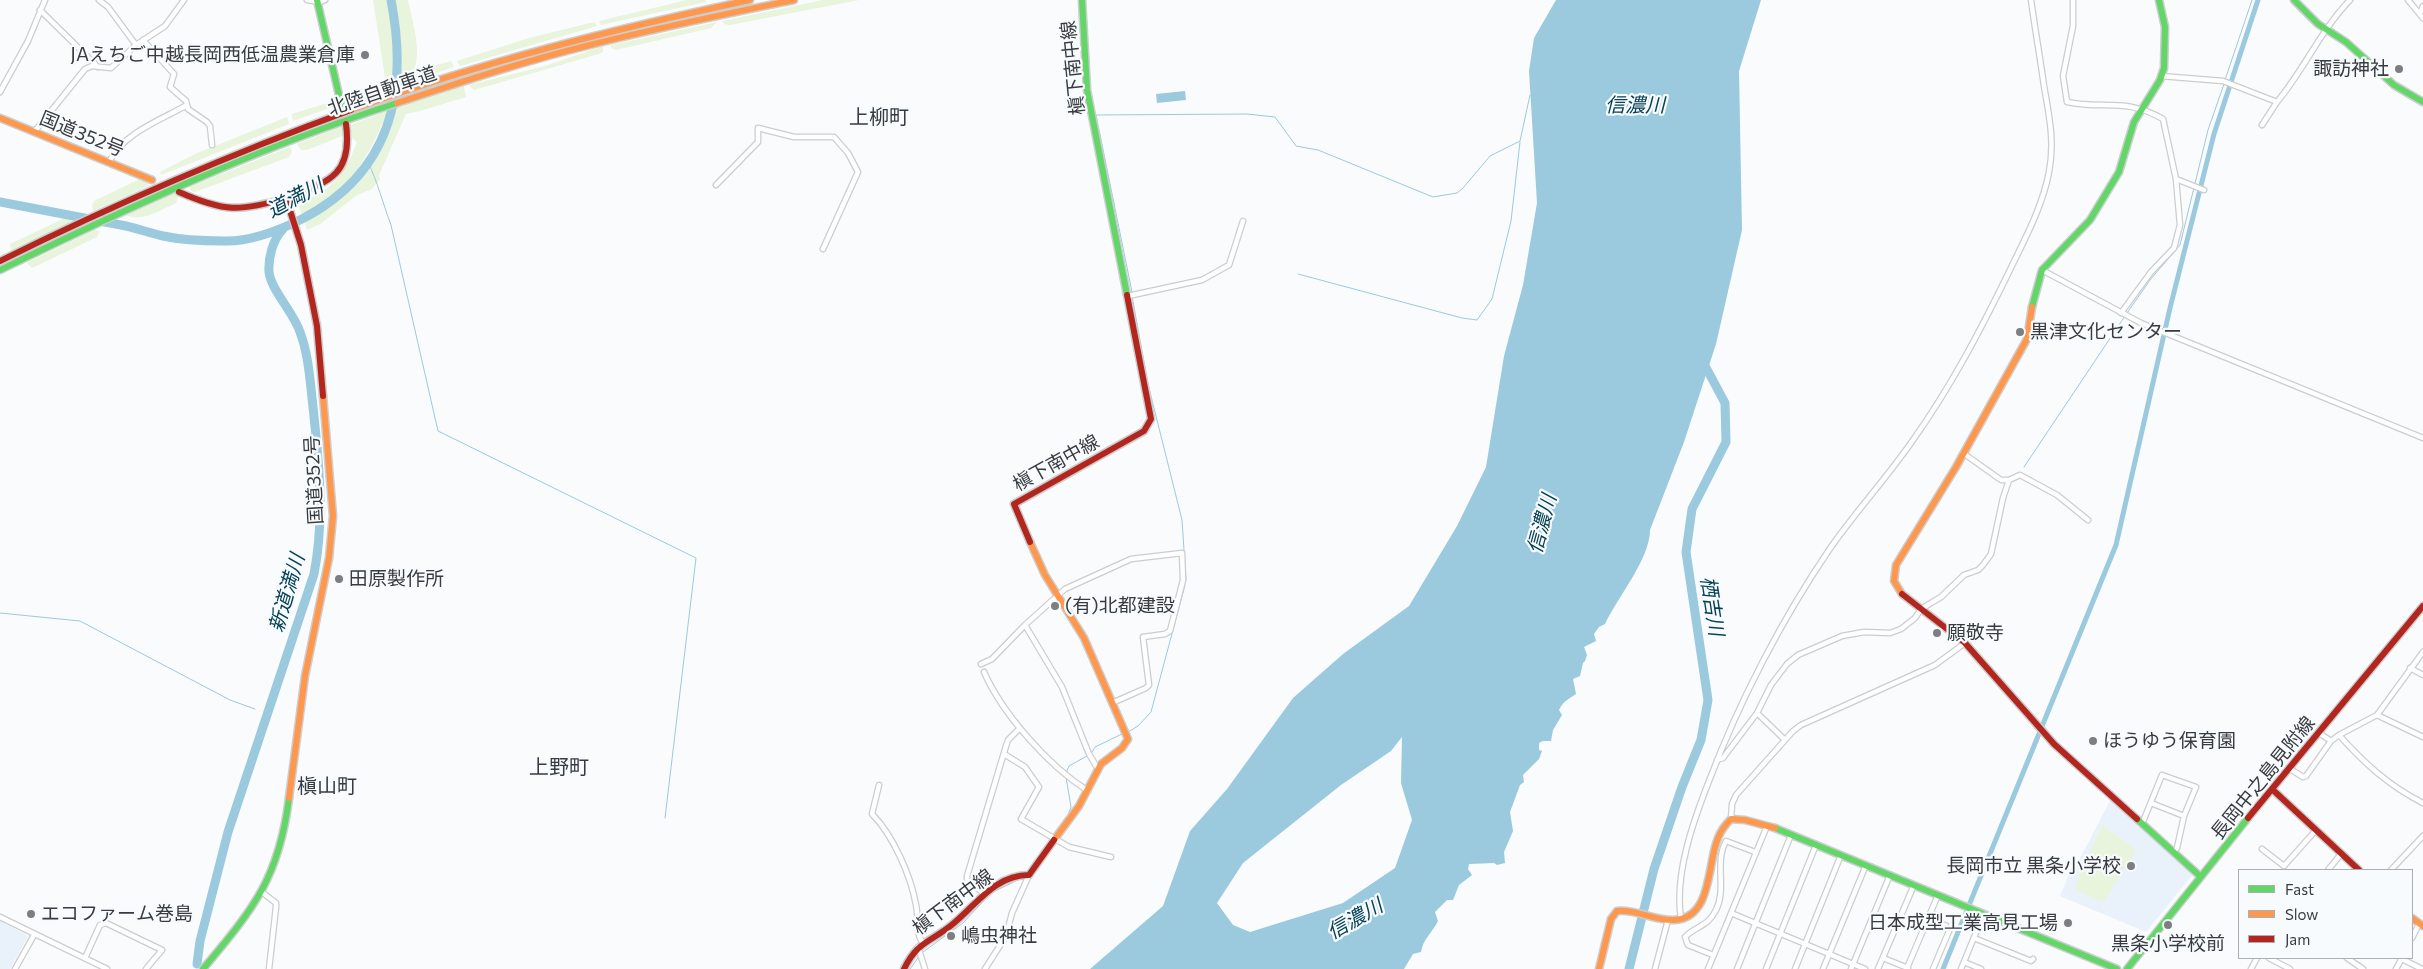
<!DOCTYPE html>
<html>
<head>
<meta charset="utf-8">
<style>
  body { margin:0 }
  #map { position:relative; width:2423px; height:969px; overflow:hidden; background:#f9fbfd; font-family:Commissioner,sans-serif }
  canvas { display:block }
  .legend { position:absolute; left:2238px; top:869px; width:175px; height:90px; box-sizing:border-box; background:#f8fbfe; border:1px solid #abaeb2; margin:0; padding:6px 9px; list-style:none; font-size:15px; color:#383b3f }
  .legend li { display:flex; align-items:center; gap:10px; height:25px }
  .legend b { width:25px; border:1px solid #abaeb2 }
</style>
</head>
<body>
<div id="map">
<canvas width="2423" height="969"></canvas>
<ul class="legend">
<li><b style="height:6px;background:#63d668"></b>Fast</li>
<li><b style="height:6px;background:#ff974d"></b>Slow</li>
<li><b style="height:6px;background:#b3261e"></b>Jam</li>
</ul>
</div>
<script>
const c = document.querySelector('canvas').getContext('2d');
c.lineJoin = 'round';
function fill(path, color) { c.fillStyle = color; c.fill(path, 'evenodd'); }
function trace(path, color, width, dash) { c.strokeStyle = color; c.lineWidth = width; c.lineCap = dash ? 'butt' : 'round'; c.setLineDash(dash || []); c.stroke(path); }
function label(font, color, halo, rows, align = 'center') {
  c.font = font + ' Commissioner,"Noto Sans JP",sans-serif'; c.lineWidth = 4.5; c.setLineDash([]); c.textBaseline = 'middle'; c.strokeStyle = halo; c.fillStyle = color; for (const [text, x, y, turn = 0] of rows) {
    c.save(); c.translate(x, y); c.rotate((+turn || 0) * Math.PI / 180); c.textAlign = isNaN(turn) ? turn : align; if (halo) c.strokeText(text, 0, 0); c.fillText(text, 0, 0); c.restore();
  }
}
const built = new Path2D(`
  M2111 799 2194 873 2146 932 2060 896 2073 865 2076 866Z
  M0 921 28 936 10 969H0Z`);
const green = new Path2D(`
  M373 0H387C394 31 400 61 390 92L344 107 346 98 360 89 377 87 385 77Z
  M393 0H408C412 21 423 52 413 72L451 61 454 67 399 85 400 47Z
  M687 0H705L706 2 601 25 599 21Z
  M823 0H859L730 25 724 24 722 21Z
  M594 22 597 26 460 66 457 61 529 38Z
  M717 22 711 28 616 50 611 48V45Z
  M603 46V52L599 54 474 90 469 85 545 66Z
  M462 85 464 87 466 97 420 111 406 114 379 175 380 179 372 189 357 195 320 224 307 230 304 219C349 197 385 156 396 107Z
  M337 100 338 104 335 106 293 121 292 114Z
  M389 110C367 157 351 193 302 216L299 207 301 203C334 188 345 174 357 142L352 138 350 125Z
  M287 117 289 124 161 175 160 172 164 170 195 154Z
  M343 126 345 134 342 136 307 150H301L297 144Z
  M290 147 292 152 289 157 195 192 191 191 189 187Z
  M142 178 150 185 93 211 92 206 94 201Z
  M173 193 178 196 176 203C158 211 144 222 125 215Z
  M65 218 76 220 11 251 10 244Z
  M94 230 100 231 97 237 32 268 27 263Z
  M2102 825 2136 850 2103 902 2077 891 2075 886Z`);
const water = new Path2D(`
  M1556 0H1761L1739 71 1742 230 1716 344 1684 442 1650 530C1650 559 1617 598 1605 624L1599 627 1594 634 1596 641 1584 647 1587 655 1585 661 1583 663 1580 676 1573 679 1576 694C1569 699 1563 701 1559 710L1562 715 1553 730 1551 741H1543L1539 743V750L1542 751 1539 759 1523 775 1524 782 1520 785 1510 812 1513 831 1504 852 1505 863 1497 865 1494 863 1469 864 1468 869 1472 875 1459 885 1453 900H1447L1435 912 1438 921C1432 933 1423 939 1421 952L1413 954 1404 969H1090L1163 906 1190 831 1227 789 1293 698 1343 654 1409 606 1457 526 1486 467 1504 356 1523 285 1537 203 1529 71 1534 38ZM1402 737 1401 783 1412 820 1395 868 1343 903 1250 932 1233 925 1217 903 1243 863 1341 785 1391 751Z
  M1185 91 1186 100 1157 103 1156 94Z`);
const stream = new Path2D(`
  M2225 80 2252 0
  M368 162C378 183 383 204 391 225L438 431 696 558 665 818
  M1298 274 1462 318 1477 320 1492 299 1511 221 1520 142
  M1132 292 1096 115 1247 114 1275 117 1296 146 1318 150 1433 197 1457 193 1463 188 1490 156 1520 141 1530 95
  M1132 296 1148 384 1182 520 1186 580
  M2127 313 2150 280 2180 245 2208 130 2224 84
  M2024 467 2125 316
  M0 613 80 621 230 700 255 709
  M264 711 268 713
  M1128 732 1138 726 1151 712 1185 585
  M1091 754 1095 747 1122 734
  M1066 773 1069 766 1087 756
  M1037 859 1068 815 1071 807 1066 777
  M923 952 963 923 991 893 1022 878
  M910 969 920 955`);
const canal = new Path2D(`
  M1943 969 2116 545 2170 308 2214 134 2258 0`);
const river = new Path2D(`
  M0 202C42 210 84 218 126 226 139 229 150 233 163 236 182 240 204 241 223 241 250 242 278 231 302 219 391 173 409 93 391 0
  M197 964 200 941 228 832 314 574C325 518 319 463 313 407 310 382 309 356 300 332 294 313 271 290 269 272 268 258 273 239 283 229
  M1629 969 1654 869 1682 787 1701 740 1708 700 1686 552 1692 509 1726 442 1725 403 1702 360`);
const street = new Path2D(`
  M99 0 108 7 136 45
  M307 0 320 2 325 0
  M2073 0V26L2063 76 2067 102C2104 110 2125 97 2163 119L2176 179 2180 225 2174 248 2151 272 2121 313
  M2408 0 2423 18
  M40 10 98 67
  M2420 14 2423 6
  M143 40 174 74 170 87 186 101 188 109 207 122 210 126 212 145
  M2161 76 2223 81 2277 102C2304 70 2320 31 2350 0
  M0 92 28 41 45 0
  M2262 125 2277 102
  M35 131 85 69 92 66 111 68 136 45 165 26 184 0
  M109 162C123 133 161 120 187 105
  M2176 179 2204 190
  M716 185 758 142V128L794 137H834L848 153 858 172 823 249
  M2042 270 2141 323 2423 438
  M1128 296 1202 280 1229 265 1243 221
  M1963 453 2001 480H2009L2020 475 2057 495 2088 520
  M1025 625 1062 687 1089 754 1098 769
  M981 664 992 659 1025 625 1065 589 1131 559 1182 553 1183 580 1170 631 1165 634 1143 637 1149 685 1146 688 1112 703
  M2410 668 2423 675
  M984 672C1003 715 1049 766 1088 791
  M1757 713 1784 739
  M2377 715 2423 737
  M2319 733 2331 741
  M2339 735C2364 763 2389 786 2423 803
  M1004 754 1025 767 1039 787 1021 819 1069 847 1111 857
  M1717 760 1723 758 1757 713 1771 685 1787 664 1798 655 1842 636 1864 632 1890 633 1901 629 1915 618 1921 609 1941 597 1964 575 1978 570 1983 565 1991 554 2003 498 2009 480
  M2290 769 2303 777 2306 776 2331 741 2339 735 2377 715 2423 652
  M879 785 872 814C893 835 911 876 916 905 919 917 915 934 923 943
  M2151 803 2184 816
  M1731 819 1732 804 1736 795 1793 731 1801 725 1935 665 1965 643
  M2142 824 2162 775 2196 787 2184 816 2177 848 2174 852
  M2262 849 2284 866 2316 830
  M2328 870 2341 854
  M2391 870 2423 836
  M263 893 276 903V907L269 969
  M983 893 967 880V876L1006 746 1008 740 1020 728
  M1731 913 1865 969
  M1930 913 1950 921 1952 924 1933 969
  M0 917 107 969
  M1681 919C1674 875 1693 822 1709 781 1739 702 1782 619 1829 550 1855 512 1887 478 1913 440 1950 388 1979 333 2007 276 2023 242 2042 209 2049 172 2055 142 2049 115 2044 86 2040 57 2035 29 2031 0
  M1974 938 2031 961 2033 959
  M2412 938 2419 924
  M918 947 925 969
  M1713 955 1688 945 1685 937C1695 926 1708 927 1716 910 1727 888 1714 863 1726 841L1755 852
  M85 958 100 925 106 923 162 950 146 969
  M1883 958 1908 968
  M2269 958 2290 969
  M2347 958 2363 969
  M2400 958 2422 969
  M1964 962 1981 969
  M1907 968 1938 895
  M15 969 34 935
  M985 969 1006 936 1012 913 1029 875
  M1655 969 1668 920
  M1708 969 1767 826
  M1737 969 1791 835
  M1766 969 1816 845
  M1795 969 1841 855
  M1823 969 1866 865
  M1851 969 1890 875
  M1878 969 1914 885
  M1961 969 1984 913
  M2251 969 2257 958
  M2396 969 2402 958`);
const fast = new Path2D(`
  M317 0 342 108
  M1082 0 1087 90 1127 295
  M2294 0 2318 24 2346 42 2394 85 2423 102
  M0 270C129 207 260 147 397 103
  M2032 307 2042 270 2090 220 2119 172 2134 122 2160 80 2164 68 2165 27 2159 0
  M2137 819 2201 877
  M1775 828 2117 969
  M203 969C253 909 279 879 289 798
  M2127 969 2248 818`);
const slow = new Path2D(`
  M397 103C461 82 525 61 590 45 657 28 726 14 794 0
  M351 110C481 62 615 29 750 0
  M0 118 152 180
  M1030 542 1045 575 1084 638 1128 739 1122 748 1101 764 1079 806 1054 840
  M1902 594 1894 581 1896 565 1956 467 2027 339 2032 307
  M289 798 305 676 329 558 333 516 323 396
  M2412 918 2423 926
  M1599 969 1611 919 1617 911C1637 909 1654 921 1674 920 1713 918 1707 863 1718 838 1721 830 1725 825 1731 819L1745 820 1775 828`);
const jam = new Path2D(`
  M179 192C224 212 240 212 286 198L301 245 317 326 323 396
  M286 198C328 182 353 176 346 124
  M0 261C115 204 231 154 351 110
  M1030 542 1014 504 1144 431 1151 419 1127 295
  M1902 594 1965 643 2054 744 2137 819
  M2273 790 2359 870
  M2248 818 2423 606
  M904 969C918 940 932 942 954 923 977 904 995 875 1029 875L1054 840`);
const markers = [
  [365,55,5,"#7c7e82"],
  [2399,69,5,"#7c7e82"],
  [2020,332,5,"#7c7e82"],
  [339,579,5,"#7c7e82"],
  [1055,606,5,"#7c7e82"],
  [1937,633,5,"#7c7e82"],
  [2093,741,5,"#7c7e82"],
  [2131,866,5,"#7c7e82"],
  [31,914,5,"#7c7e82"],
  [2068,923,5,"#7c7e82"],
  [2168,925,5,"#7c7e82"],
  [951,936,5,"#7c7e82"]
];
const poiNames = [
  ["JAえちご中越長岡西低温農業倉庫",355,55,"right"],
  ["諏訪神社",2389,69,"right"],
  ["黒津文化センター",2030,332],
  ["田原製作所",349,579],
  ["(有)北都建設",1065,606],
  ["願敬寺",1947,633],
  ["ほうゆう保育園",2103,741],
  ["長岡市立 黒条小学校",2121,866,"right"],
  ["エコファーム巻島",41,914],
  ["日本成型工業高見工場",2058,923,"right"],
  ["嶋虫神社",961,936],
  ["黒条小学校前",2168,944,"center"]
];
const streetNames = [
  ["槇下南中線",1073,68,-96],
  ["北陸自動車道",382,91,-19],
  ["国道352号",82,134,22],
  ["槇下南中線",1056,463,-29],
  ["国道352号",314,480,-93],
  ["長岡中之島見附線",2263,778,-51],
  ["槇下南中線",953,902,-37]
];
const waterNames = [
  ["信濃川",1635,105],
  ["道満川",295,198,-28],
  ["信濃川",1542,524,-75],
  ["新道満川",287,593,-74],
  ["栖吉川",1712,606,81],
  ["信濃川",1355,919,-30]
];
const neighbourhoodNames = [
  ["上柳町",879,117],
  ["上野町",559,767],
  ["槇山町",327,786]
];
fill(built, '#e9f2fa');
fill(green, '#e8f4db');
fill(water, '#9bc9de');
trace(stream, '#9bc9de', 1);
trace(canal, '#9bc9de', 5);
trace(river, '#9bc9de', 9);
trace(street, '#cbcdcf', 7);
trace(fast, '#cbcdcf', 9);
trace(slow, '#cbcdcf', 9);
trace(jam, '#cbcdcf', 9);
trace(street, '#fefeff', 4.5);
trace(fast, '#63d668', 6);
trace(slow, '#ff974d', 6);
trace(jam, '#b3261e', 6);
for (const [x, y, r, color] of markers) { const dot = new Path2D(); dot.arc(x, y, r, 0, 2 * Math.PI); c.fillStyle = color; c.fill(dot); trace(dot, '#f8fbfe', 2); }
label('19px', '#383b3f', '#f8fbfe', poiNames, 'left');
label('19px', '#383b3f', '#f8fbfe', streetNames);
label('italic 20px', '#064155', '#f8fbfe', waterNames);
label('20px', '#353b41', '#f8fbfe', neighbourhoodNames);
</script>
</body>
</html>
